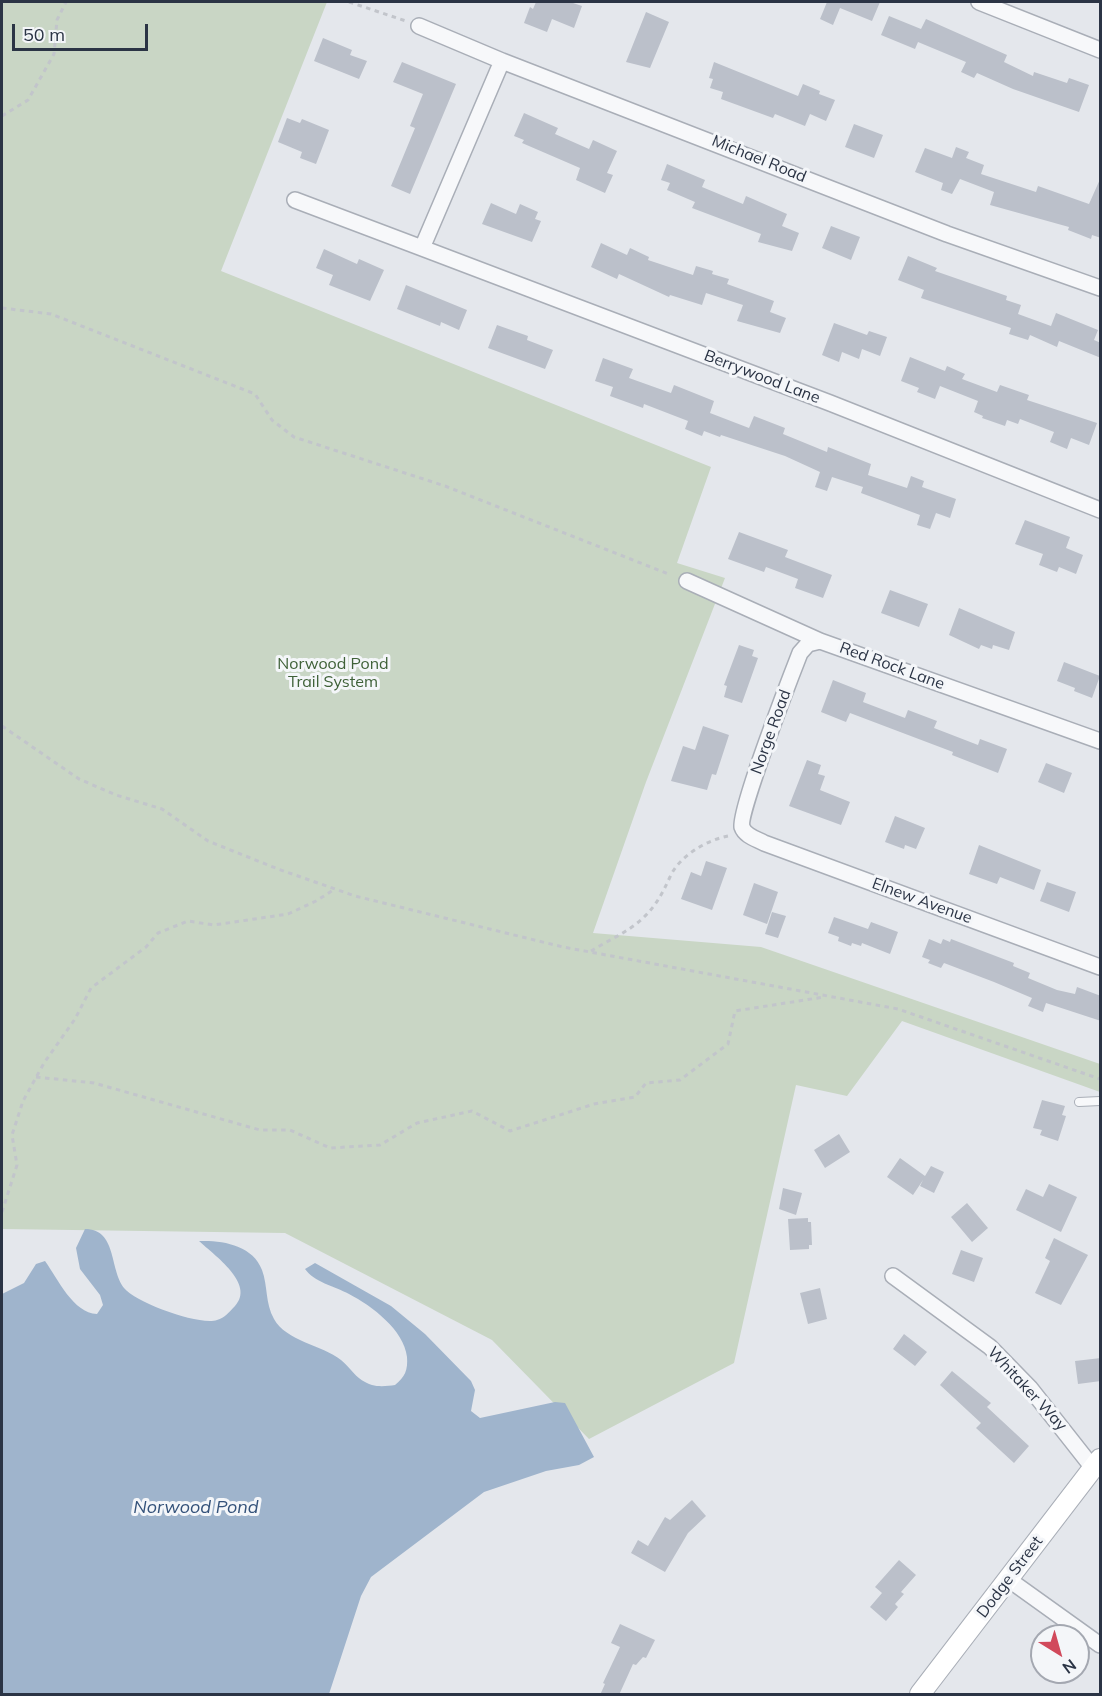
<!DOCTYPE html>
<html>
<head>
<meta charset="utf-8">
<style>
  body { margin:0 }
  #map { position:relative; width:1102px; height:1696px; overflow:hidden; background:#e4e7ec; font-family:Mulish,sans-serif }
  canvas { display:block }
  .frame { position:absolute; inset:0; border:3px solid #2b3445; pointer-events:none }
  .north { position:absolute; left:1030px; top:1624px; width:60px; height:60px; box-sizing:border-box; background:#f4f6f9; border:2px solid #a4a8b1; border-radius:50%; rotate:143deg; font-size:16px; font-weight:700; line-height:24px; text-align:center; color:#2b3445 }
  .north::after { content:''; display:block; margin:auto; width:21px; height:27px; background:#d1495b; clip-path:polygon(50% 0,100% 100%,50% 72%,0 100%) }
  .scale { position:absolute; left:12px; top:24px; width:136px; height:27px; box-sizing:border-box; border:3px solid #2b3445; border-top:0; padding-left:8px; font-size:18px; line-height:21px; white-space:nowrap; color:#2b3445; -webkit-text-stroke:4px #f4f6f9; paint-order:stroke }
</style>
</head>
<body>
<div id="map">
<canvas width="1102" height="1696"></canvas>
<div class="frame"></div>
<div class="north">N</div>
<div class="scale">50 m</div>
</div>
<script>
const c = document.querySelector('canvas').getContext('2d');
c.lineJoin = 'round';
function fill(path, color) { c.fillStyle = color; c.fill(path, 'evenodd'); }
function trace(path, color, width, dash) { c.strokeStyle = color; c.lineWidth = width; c.lineCap = dash ? 'butt' : 'round'; c.setLineDash(dash || []); c.stroke(path); }
function label(font, color, halo, rows, align = 'center') {
  c.font = font + ' Mulish,sans-serif'; c.lineWidth = 6; c.setLineDash([]); c.textBaseline = 'middle'; c.strokeStyle = halo; c.fillStyle = color; for (const [text, x, y, turn = 0] of rows) {
    c.save(); c.translate(x, y); c.rotate((+turn || 0) * Math.PI / 180); c.textAlign = isNaN(turn) ? turn : align; if (halo) c.strokeText(text, 0, 0); c.fillText(text, 0, 0); c.restore();
  }
}
const green = new Path2D(`
  M2 2H327L221 271 711 467 677 563 725 578 646 782 593 933 761 947 1100 1064V1092L902 1021 847 1096 796 1085 734 1363 589 1439 492 1340 285 1233 2 1229Z`);
const water = new Path2D(`
  M85 1229C117 1229 109 1268 124 1288 136 1303 200 1326 217 1320 225 1318 229 1312 235 1306 256 1284 214 1255 199 1241 222 1240 253 1245 262 1270 268 1286 265 1303 274 1319 286 1341 322 1345 341 1360 352 1369 356 1380 372 1385 379 1387 388 1386 395 1385 405 1377 408 1370 407 1357 404 1330 372 1306 349 1294 334 1286 314 1282 305 1269L315 1263 391 1306 425 1334 471 1381 475 1390 471 1411 480 1418 555 1402 565 1403 594 1457 579 1465 546 1471 484 1492 371 1577 361 1596 329 1694H2V1294L24 1283 36 1264 45 1261C58 1279 73 1313 97 1314L103 1305 100 1295 80 1269 76 1248Z`);
const building = new Path2D(`
  M536 2H570L582 6 574 28 552 19 547 32 524 23 530 7 533 9Z
  M825 2H880L872 21 840 8 833 25 820 19 827 2Z
  M646 12 669 22 650 68 626 62Z
  M889 16 921 29 926 19 1007 55 1004 62 1033 76 1034 72 1067 83 1069 78 1089 85 1079 112 1013 89 977 73 974 78 961 72 966 62 918 42 915 49 881 35Z
  M323 38 352 50 350 55 367 61 359 79 314 61Z
  M402 62 456 84 410 194 391 186 415 128 410 126 423 94 393 82Z
  M714 62 798 96 803 84 820 91 819 94 835 100 826 121 810 114 805 126 775 114 773 118 721 99 723 92 710 88 713 79 709 78Z
  M524 113 558 128 555 134 589 149 593 140 617 151 607 173 613 175 605 193 576 180 580 168 522 143 524 140 514 136Z
  M287 118 300 123 302 119 329 130 316 164 300 158 302 152 278 142Z
  M854 124 883 135 874 158 845 147Z
  M956 147 969 152 966 158 984 165 981 174 1036 192 1038 186 1089 204 1101 177V238L1092 235 1091 239 1068 230 1069 227 990 205 994 192 960 179 952 194 941 190 943 183 915 172 925 148 952 158Z
  M667 164 705 180 702 187 743 204 746 196 787 214 782 226 799 233 792 251 758 242 761 234 692 208 695 202 667 190 670 183 661 180Z
  M491 203 516 214 520 204 538 212 535 219 541 221 532 242 482 224Z
  M831 226 860 237 851 260 822 248Z
  M601 243 627 255 630 248 649 257 648 260 693 275 696 266 713 271 712 274 729 279 727 284 774 301 770 312 786 318 780 333 737 321 743 305 706 293 702 305 670 295 669 297 619 274 617 279 591 267Z
  M324 249 357 264 359 259 384 270 370 301 329 285 333 275 316 268Z
  M908 256 937 268 935 271 1007 296 1006 300 1021 305 1018 314 1051 326 1056 313 1098 330 1094 340 1101 343V358L1059 341 1057 347 1030 335 1028 340 1009 334 1011 328 921 298 924 290 898 280Z
  M406 285 467 310 459 330 441 322 440 326 397 309Z
  M834 323 867 335 869 331 887 337 880 356 862 349 859 359 842 352 839 362 822 355Z
  M497 325 528 336 527 340 553 350 545 369 488 348Z
  M910 357 945 371 947 366 965 374 962 379 997 392 1000 385 1029 395 1027 400 1097 423 1089 445 1071 438 1067 449 1050 442 1054 432 1020 419 1018 424 1007 420 1005 426 982 418 983 416 974 412 978 401 940 386 935 399 917 392 919 388 901 381Z
  M603 358 633 369 629 378 671 393 674 385 714 401 710 413 749 428 754 416 785 428 783 434 827 452 828 447 871 464 868 475 907 488 911 476 924 481 922 487 956 499 950 518 936 513 930 529 917 525 920 515 861 493 863 487 832 477 827 491 815 487 820 472 785 456 721 435 720 437 704 431 702 436 685 429 688 421 644 404 643 408 610 396 613 387 595 381Z
  M1025 520 1070 537 1066 548 1083 555 1076 574 1059 567 1057 572 1039 565 1043 554 1015 544Z
  M739 532 788 550 785 557 832 575 823 598 795 588 798 579 766 567 764 572 728 559Z
  M890 590 928 604 919 627 881 613Z
  M959 608 1015 632 1009 650 993 645 992 649 981 645 979 649 949 635Z
  M739 645 754 650 752 656 758 658 742 703 724 697 727 686 724 685Z
  M1064 662 1100 676 1092 698 1074 691 1075 688 1057 681Z
  M833 680 866 693 863 702 905 718 908 710 937 721 934 728 978 745 980 739 1007 749 998 773 952 755 953 752 850 713 846 722 821 712Z
  M703 726 729 735 716 775 712 774 707 790 671 781 683 746 695 750Z
  M807 760 821 765 818 774 825 776 820 790 850 802 841 825 789 806Z
  M1046 763 1072 773 1064 793 1038 782Z
  M895 816 925 828 916 849 905 845 904 849 885 842Z
  M979 845 1041 870 1034 890 1000 877 997 884 969 874Z
  M706 861 727 868 712 910 681 899 691 872 701 876Z
  M1047 882 1076 892 1069 912 1040 901Z
  M754 883 778 892 767 924 743 915Z
  M772 912 786 916 778 938 765 934Z
  M834 917 868 929 871 922 898 932 890 954 862 943 861 946 852 943 851 946 838 941 839 937 828 933Z
  M929 939 941 944 943 939 950 942 951 939 1014 963 1013 966 1030 973 1028 978 1057 990 1075 994 1077 987 1101 996V1021L1046 1003 1043 1012 1028 1006 1032 998 994 982 944 963 941 968 928 963 930 960 922 957Z
  M1042 1100 1065 1106 1062 1115 1066 1116 1058 1141 1040 1135 1042 1130 1033 1128Z
  M839 1134 850 1152 825 1168 814 1150Z
  M900 1158 925 1176 931 1166 944 1172 934 1193 920 1186 923 1180 913 1195 887 1177Z
  M1049 1184 1077 1197 1061 1232 1016 1210 1026 1189 1043 1197Z
  M783 1188 802 1193 796 1215 779 1209Z
  M967 1203 988 1228 972 1242 951 1217Z
  M808 1218V1222H811L812 1245H809V1249L790 1250 788 1219Z
  M1054 1238 1088 1255 1061 1305 1035 1293 1050 1261 1045 1258Z
  M961 1250 983 1258 974 1282 952 1274Z
  M820 1288 827 1319 808 1324 800 1293Z
  M904 1334 927 1352 915 1366 893 1349Z
  M1101 1358V1381L1078 1384 1075 1361Z
  M952 1371 991 1403 987 1407 1029 1446 1014 1463 976 1428 981 1423 940 1385Z
  M692 1500 706 1516 688 1533 665 1572 631 1553 638 1540 648 1546 665 1517 670 1520Z
  M899 1560 916 1575 901 1592 904 1594 895 1604 898 1607 886 1621 870 1607 882 1593 875 1587Z
  M620 1624 655 1640 646 1658 643 1657 636 1665 633 1664 619 1695H600L605 1684 603 1683 620 1647 611 1643Z`);
const path = new Path2D(`
  M349 2 406 21
  M2 116 28 100 54 54 57 20 66 2
  M2 308 51 314 255 394 272 420 294 437 445 486 671 575
  M2 726 79 779 116 795 162 809 208 841 278 869 355 896 563 947 898 1009 1100 1079
  M591 951C607 941 628 932 642 919 656 906 662 894 670 877 679 856 707 840 728 836
  M36 1077 94 1083 260 1130H290L330 1148 380 1145 417 1123 472 1111 510 1131 594 1104 635 1097 646 1083 680 1080 728 1044 735 1011 824 997
  M2 1212 17 1165 12 1135 23 1101 44 1063 75 1019 91 988 146 947 158 933 188 921 214 925 288 914 316 901 335 889`);
const service = new Path2D(`
  M1079 1102 1100 1101`);
const minor = new Path2D(`
  M979 2 1100 50
  M419 26 502 61 947 234 1100 288
  M502 61 422 248 830 403 1100 510
  M295 200 422 248
  M687 581 820 641 1100 741
  M820 641 808 644 800 653C791 676 738 813 742 827 745 836 757 839 764 843L1100 967
  M893 1276 990 1347 1030 1388 1093 1468
  M1008 1579 1100 1645`);
const secondary = new Path2D(`
  M920 1694 1100 1459`);
const streetNames = [
  ["Michael Road",759,159,22],
  ["Berrywood Lane",762,377,21],
  ["Red Rock Lane",892,666,20],
  ["Norge Road",771,732,-70],
  ["Elnew Avenue",922,901,20],
  ["Whitaker Way",1027,1389,47],
  ["Dodge Street",1010,1577,-53]
];
const parkNames = [
  ["Norwood Pond",333,664],
  ["Trail System",333,682]
];
const waterNames = [
  ["Norwood Pond",196,1508]
];
fill(green, '#c9d6c5');
fill(water, '#9fb4cc');
fill(building, '#bbc0ca');
trace(service, '#a9aeb7', 10);
trace(minor, '#a9aeb7', 18);
trace(secondary, '#a9aeb7', 22);
trace(path, '#c2c5cb', 3, [4.5, 4.5]);
trace(service, '#f7f8fa', 8);
trace(minor, '#f7f8fa', 15);
trace(secondary, '#fff', 20);
label('16px', '#2b3445', '#f4f6f9', streetNames);
label('16px', '#3f6138', '#f4f6f9', parkNames);
label('italic 18px', '#34527a', '#f4f6f9', waterNames);
</script>
</body>
</html>
